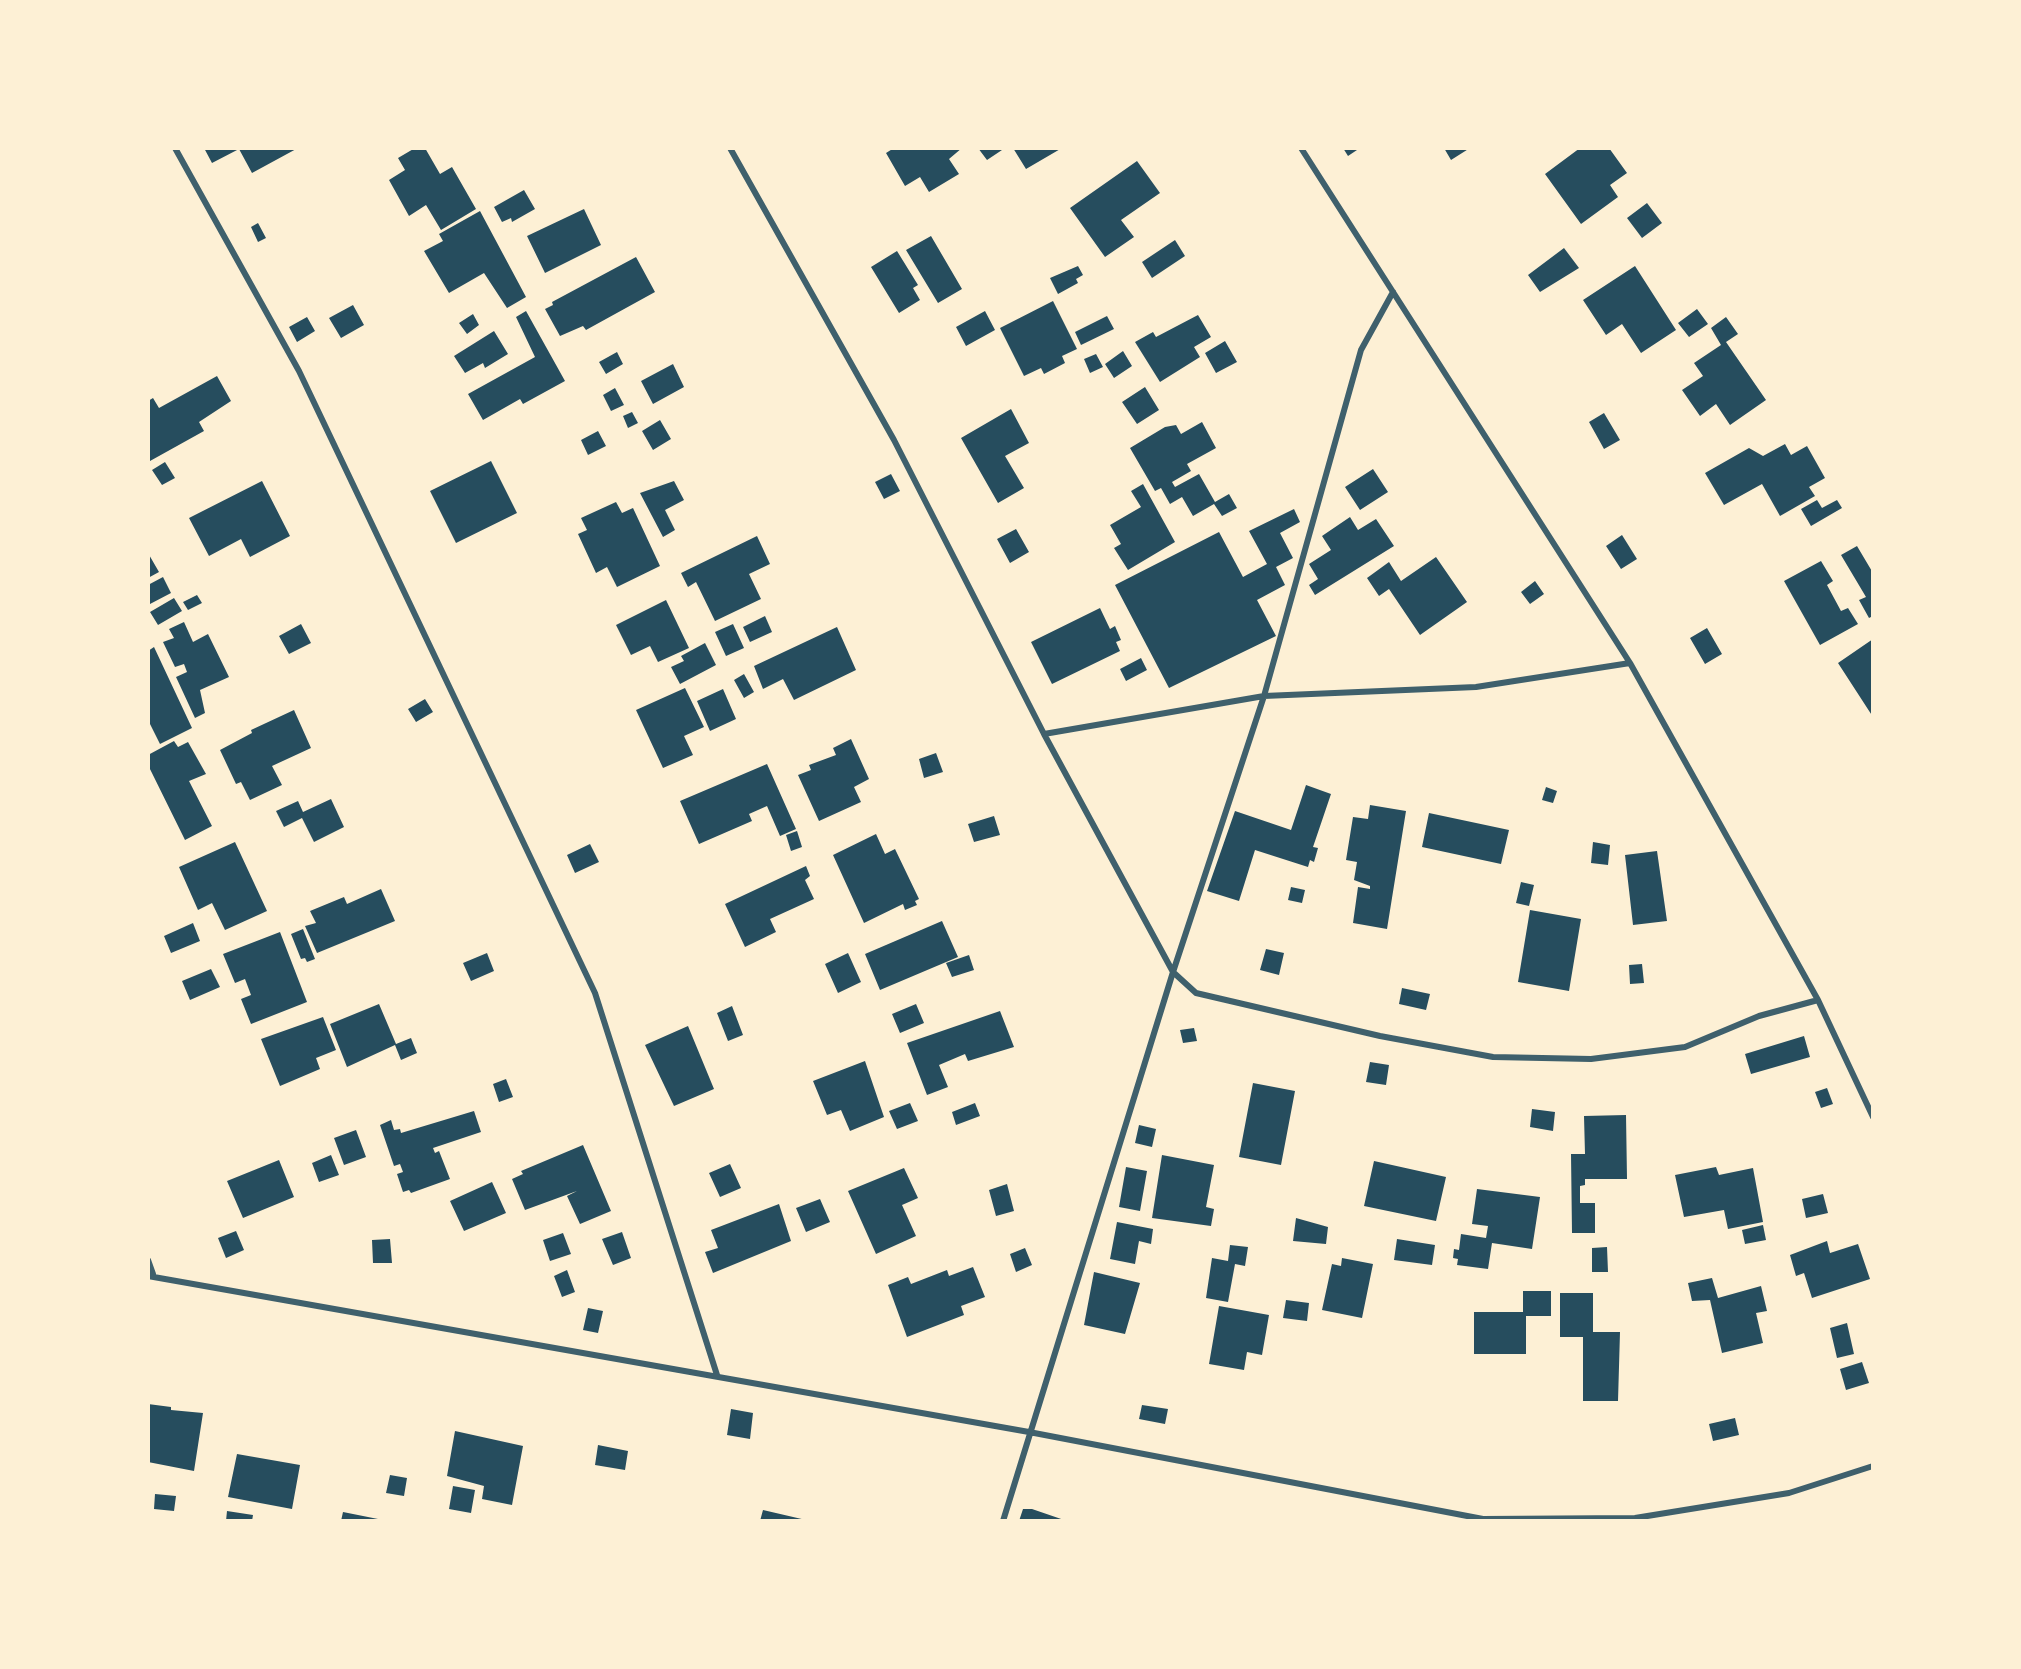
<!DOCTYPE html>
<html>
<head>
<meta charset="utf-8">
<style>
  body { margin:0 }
  #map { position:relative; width:2021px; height:1669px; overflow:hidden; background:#fdf0d5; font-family:Manrope,sans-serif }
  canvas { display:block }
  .frame { position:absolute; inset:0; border:150px solid #fdf0d5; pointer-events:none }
</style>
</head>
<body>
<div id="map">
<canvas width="2021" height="1669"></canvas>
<div class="frame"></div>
</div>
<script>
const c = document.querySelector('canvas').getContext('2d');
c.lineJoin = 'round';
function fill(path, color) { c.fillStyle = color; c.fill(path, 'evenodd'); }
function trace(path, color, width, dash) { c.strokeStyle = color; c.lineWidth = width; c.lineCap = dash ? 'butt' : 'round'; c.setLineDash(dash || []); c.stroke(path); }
const building = new Path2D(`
  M204 148H298L252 173 239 149 212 163Z
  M415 148H425L440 174 452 167 476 209 441 230 426 205 409 216 389 180 405 170 398 158Z
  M894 148H962L949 159 959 174 929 192 920 177 905 186 886 153Z
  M978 148H1000L1002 150 987 160Z
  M1013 148H1062L1026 169Z
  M1343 148H1360L1348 156Z
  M1444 148H1470L1451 160Z
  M1580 148H1609L1627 173 1610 185 1618 197 1581 224 1545 174Z
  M1137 161 1160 193 1121 220 1134 237 1105 257 1070 208Z
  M524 190 535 209 512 222 511 218 502 222 494 207Z
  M1647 203 1662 223 1642 238 1627 218Z
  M584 209 601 245 545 273 527 236Z
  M480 211 526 297 507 308 484 273 449 293 424 251 443 241 439 234Z
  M258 223 266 238 258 242 251 227Z
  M931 236 962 289 938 303 906 250Z
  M1175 240 1185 256 1152 278 1142 262Z
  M1564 248 1579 268 1540 292 1528 275Z
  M897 251 918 285 913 288 920 300 899 313 871 267Z
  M636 257 655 292 586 330 583 326 560 336 545 309 553 305 552 302Z
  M1078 266 1083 275 1076 279 1078 283 1058 294 1050 278Z
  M1635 266 1676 330 1641 353 1622 324 1606 335 1583 300Z
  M1053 301 1077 349 1062 356 1065 363 1044 374 1041 368 1024 376 1000 328Z
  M353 305 364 325 341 338 329 318Z
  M1697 309 1708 324 1689 337 1678 323Z
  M526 311 565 381 523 404 520 399 483 420 468 394 535 357 516 317Z
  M985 311 995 330 966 346 956 327Z
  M473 314 479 325 467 334 459 323Z
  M1198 315 1211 337 1194 347 1200 357 1160 382 1135 342 1153 332 1156 337Z
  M1107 316 1114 329 1081 345 1075 332Z
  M307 317 315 331 297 342 289 327Z
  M1726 317 1738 334 1726 342 1766 400 1730 425 1716 404 1700 416 1682 390 1703 376 1694 363 1721 345 1711 328Z
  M494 331 508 354 485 368 483 363 465 373 454 356Z
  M1225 341 1237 362 1216 373 1205 353Z
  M1123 351 1132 366 1114 378 1105 364Z
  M617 352 623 364 606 374 599 362Z
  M1096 354 1103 367 1090 373 1084 359Z
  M673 364 684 387 653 404 641 381Z
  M217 376 231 401 199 422 204 431 150 461 148 401 153 398 159 408Z
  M1145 387 1159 410 1137 424 1122 402Z
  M615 388 624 405 611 411 603 395Z
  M1011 409 1029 443 1005 456 1024 488 998 503 961 438Z
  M632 412 638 423 628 428 623 416Z
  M1604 413 1620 440 1604 449 1589 422Z
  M660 420 671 439 653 450 642 431Z
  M1202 422 1216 448 1187 464 1191 471 1172 482 1175 487 1199 474 1215 502 1229 494 1237 508 1222 516 1214 504 1193 516 1182 497 1170 504 1161 488 1155 491 1130 448 1165 427 1176 425 1181 434Z
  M598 431 606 446 588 455 581 440Z
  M1785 444 1791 455 1807 446 1825 478 1809 487 1815 496 1780 516 1762 484 1724 505 1705 473 1749 448 1763 456Z
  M491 461 517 513 456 543 430 491Z
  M165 462 175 478 162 485 152 470Z
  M1373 469 1388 492 1360 510 1345 487Z
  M891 474 900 491 884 499 875 482Z
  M262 481 290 536 250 557 241 539 209 556 189 518Z
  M674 481 684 500 665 510 675 530 663 537 640 493Z
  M1143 484 1175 542 1128 570 1114 548 1121 544 1110 525 1141 507 1131 491Z
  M1817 500 1822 508 1837 500 1842 508 1811 526 1801 509Z
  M616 502 622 513 633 508 660 566 617 587 607 567 596 573 578 534 587 530 581 518Z
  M1294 509 1300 522 1280 533 1293 558 1276 567 1285 585 1257 600 1276 636 1169 688 1115 585 1219 532 1243 577 1267 564 1249 531Z
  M1350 517 1358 530 1376 519 1394 546 1315 595 1309 585 1318 579 1309 564 1331 550 1322 536Z
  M1016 529 1029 552 1010 563 997 539Z
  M1622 535 1637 559 1621 569 1606 546Z
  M757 536 770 564 749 574 761 599 715 621 696 582 688 587 681 573Z
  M1857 546 1873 573V616L1869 618 1859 600 1866 597 1841 555Z
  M148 553 159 572 148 578Z
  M1436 557 1467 602 1420 635 1389 589 1379 596 1367 578 1389 562 1401 581Z
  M1821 561 1833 581 1827 585 1841 611 1848 608 1858 624 1820 645 1784 581Z
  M163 577 171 593 150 604 148 585Z
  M1535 581 1544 594 1530 604 1521 592Z
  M197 595 202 603 188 610 183 602Z
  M174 598 182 611 158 625 150 612Z
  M666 600 689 648 658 662 650 646 631 655 616 625Z
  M1100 608 1110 629 1115 626 1121 640 1116 642 1120 651 1052 684 1031 642Z
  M765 616 772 632 750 642 743 627Z
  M184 622 193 642 208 634 229 677 200 690 205 713 195 718 176 677 187 672 184 664 175 667 163 642 174 638 169 629Z
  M301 624 311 643 289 654 279 636Z
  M733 624 744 648 726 656 715 632Z
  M837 627 856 670 794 700 783 679 763 689 754 666Z
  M1707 628 1722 654 1705 664 1690 638Z
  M1873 639V717L1838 663Z
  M705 643 716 665 680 684 671 667 684 661 681 656Z
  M154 647 192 728 160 744 148 720V651Z
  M1141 658 1147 670 1126 681 1120 669Z
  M744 674 754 692 744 698 734 680Z
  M685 688 704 727 684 736 693 755 663 768 636 710Z
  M723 689 736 719 710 731 697 701Z
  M425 699 433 712 416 722 408 709Z
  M294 710 311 748 272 766 282 785 250 800 241 782 236 784 220 750 252 733 251 730Z
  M851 739 869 779 854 787 861 802 819 821 798 775 811 770 809 765 836 755 833 748Z
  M174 741 178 747 188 742 206 774 189 781 212 826 185 840 148 765V755Z
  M936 753 943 772 924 778 919 759Z
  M767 764 796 829 780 836 767 806 749 814 752 821 699 844 680 801Z
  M1306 785 1331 794 1313 847 1318 848 1314 862 1310 860 1308 867 1255 850 1239 901 1207 891 1235 811 1291 830Z
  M1546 787 1557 791 1553 803 1542 800Z
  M331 799 344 827 314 842 302 818 284 827 276 811 298 801 303 812Z
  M1370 805 1406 811 1387 929 1353 923 1358 887 1370 889V886L1354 880 1357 862 1346 860 1353 817 1368 819Z
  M1429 813 1509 830 1501 864 1422 847Z
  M994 816 1000 835 974 842 968 824Z
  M797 831 802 847 791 851 786 835Z
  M876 834 885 854 895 849 919 899 915 901 917 905 905 910 903 904 864 923 833 855Z
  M235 842 267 911 225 930 212 903 198 910 179 867Z
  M1593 842 1610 845 1608 865 1591 863Z
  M590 844 599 862 575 873 567 855Z
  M1657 851 1667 921 1633 925 1625 855Z
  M806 866 810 876 805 880 814 899 770 919 776 932 745 947 725 904Z
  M1521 882 1534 885 1529 906 1516 903Z
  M1291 887 1305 890 1302 903 1288 900Z
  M381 889 395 921 317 953 305 926 316 923 310 911 344 897 347 904Z
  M1530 910 1581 919 1569 991 1518 982Z
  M942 921 958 957 880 990 865 954Z
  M193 923 200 941 171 953 164 936Z
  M303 929 315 959 307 962 305 958 301 959 291 934Z
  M280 932 307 1002 251 1024 241 999 251 995 245 979 235 983 223 954Z
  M1266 949 1284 953 1279 975 1260 970Z
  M487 953 494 971 471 981 463 963Z
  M848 953 861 982 838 993 825 964Z
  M969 955 974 970 952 977 946 963Z
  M1642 964 1644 983 1630 984 1629 965Z
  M211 969 220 987 190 1000 182 981Z
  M1402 988 1430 994 1426 1010 1399 1004Z
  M379 1004 396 1044 411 1038 417 1053 401 1060 395 1045 347 1067 330 1024Z
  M916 1004 924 1023 900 1033 892 1014Z
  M732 1006 743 1035 728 1041 717 1013Z
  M1000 1011 1014 1047 968 1061 965 1054 939 1065 948 1087 927 1095 907 1043Z
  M323 1017 336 1050 316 1058 320 1069 280 1086 261 1039Z
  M688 1026 714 1089 674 1106 645 1045Z
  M1194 1028 1197 1041 1183 1043 1180 1030Z
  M1804 1036 1810 1057 1751 1074 1745 1054Z
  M865 1061 884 1117 850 1131 841 1110 827 1115 813 1081Z
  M1370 1062 1389 1065 1386 1085 1366 1082Z
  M506 1079 513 1097 499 1102 493 1084Z
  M1253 1083 1295 1091 1281 1165 1239 1157Z
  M1827 1088 1833 1104 1821 1108 1815 1092Z
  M910 1103 918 1121 897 1129 889 1111Z
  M975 1103 980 1116 956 1125 952 1112Z
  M1532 1109 1555 1112 1553 1131 1530 1127Z
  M474 1111 481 1132 433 1148 435 1153 439 1151 450 1179 411 1193 409 1190 403 1192 397 1174 403 1172 400 1164 394 1166 380 1125 391 1120 394 1130 400 1129 401 1133Z
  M1626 1115 1627 1179H1585V1185L1580 1186V1203H1595V1233H1572L1571 1154H1585L1584 1116Z
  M1139 1125 1156 1129 1152 1147 1135 1143Z
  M356 1130 366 1157 344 1165 334 1138Z
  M583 1145 611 1211 580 1224 567 1196 577 1191 525 1210 512 1179 523 1174 521 1171Z
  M331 1155 339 1175 319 1182 312 1163Z
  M1162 1155 1214 1165 1206 1207 1214 1209 1211 1226 1152 1218Z
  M279 1160 294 1197 243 1218 227 1181Z
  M1374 1161 1446 1177 1436 1221 1364 1206Z
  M730 1164 741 1188 720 1197 709 1173Z
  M1126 1167 1147 1171 1140 1211 1119 1207Z
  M1716 1167 1719 1175 1753 1168 1763 1222 1728 1229 1724 1210 1684 1217 1675 1175Z
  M904 1168 918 1198 902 1205 916 1236 876 1254 848 1191Z
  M492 1182 506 1213 464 1231 450 1201Z
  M1007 1184 1014 1211 996 1216 989 1190Z
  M1477 1189 1540 1197 1532 1249 1492 1243 1488 1269 1457 1265 1458 1259 1453 1258 1454 1249 1459 1250 1461 1234 1486 1238 1488 1226 1472 1224Z
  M1823 1194 1828 1213 1806 1218 1802 1199Z
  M820 1199 830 1222 806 1232 796 1208Z
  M779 1204 791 1241 713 1273 705 1252 718 1248 711 1230Z
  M1296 1218 1328 1227 1326 1244 1293 1241Z
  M1117 1222 1153 1229 1151 1244 1139 1241 1135 1264 1110 1259Z
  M1763 1225 1766 1240 1745 1244 1742 1230Z
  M236 1231 244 1250 226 1258 218 1238Z
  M622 1232 631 1258 613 1265 602 1239Z
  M563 1233 571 1254 550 1261 543 1240Z
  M390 1239 392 1263H373L372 1240Z
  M1397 1239 1435 1245 1432 1265 1394 1260Z
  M1827 1241 1830 1253 1858 1244 1870 1279 1812 1298 1804 1273 1796 1276 1790 1255Z
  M1230 1245 1248 1247 1245 1266 1235 1264 1228 1302 1206 1298 1212 1258 1228 1261Z
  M1607 1247 1608 1272H1592V1248Z
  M1025 1248 1032 1265 1016 1272 1010 1254Z
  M1342 1258 1373 1264 1362 1318 1322 1310 1332 1264 1341 1266Z
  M973 1267 985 1297 961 1306 964 1315 907 1337 888 1285 908 1277 911 1284 947 1270 949 1276Z
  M567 1270 575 1292 562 1297 554 1276Z
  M1094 1272 1140 1283 1125 1334 1084 1325Z
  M1712 1278 1718 1298 1761 1286 1767 1311 1756 1313 1763 1343 1722 1353 1710 1300 1692 1301 1688 1283Z
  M1523 1291H1551V1316H1526V1354H1474V1312H1523Z
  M1560 1293H1593V1332H1620L1618 1401H1583V1337H1560Z
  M1286 1300 1309 1303 1307 1321 1283 1318Z
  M1219 1306 1269 1315 1262 1355 1247 1352 1244 1370 1209 1364Z
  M588 1308 603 1311 598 1333 583 1330Z
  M1847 1323 1854 1354 1837 1358 1830 1328Z
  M1862 1362 1869 1383 1846 1390 1840 1369Z
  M148 1404 171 1407V1410L203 1413 194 1471 148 1462Z
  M1142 1405 1168 1409 1165 1424 1139 1419Z
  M731 1409 753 1413 750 1439 727 1435Z
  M1735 1418 1739 1435 1713 1441 1709 1424Z
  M455 1431 523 1446 512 1505 482 1499 484 1486 447 1476Z
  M598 1445 628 1451 625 1470 595 1465Z
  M237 1454 300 1465 292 1509 228 1497Z
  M390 1475 407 1478 404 1496 386 1493Z
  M453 1486 475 1490 471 1513 449 1509Z
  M155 1494 176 1496 174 1511 154 1509Z
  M1023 1509H1032L1067 1521H1019Z
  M763 1510 806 1520V1521H760Z
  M227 1511 253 1515 252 1521H226Z
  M343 1512 383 1520V1521H341Z`);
const service = new Path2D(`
  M175 148 299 371 595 993 717 1375
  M730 148 894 440 1044 734 1173 972 1196 993 1380 1036 1493 1057 1591 1059 1685 1047 1759 1016 1818 1000
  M1301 148 1630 663 1818 1000 1873 1117
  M1044 734 1264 696 1476 687 1630 663
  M148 1260 153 1274
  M148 1276 1029 1432 1483 1519 1635 1518 1789 1493 1873 1466
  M1003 1521 1173 972 1264 696 1361 350 1393 292`);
fill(building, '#264d5e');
trace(service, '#3f606c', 6);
</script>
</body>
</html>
